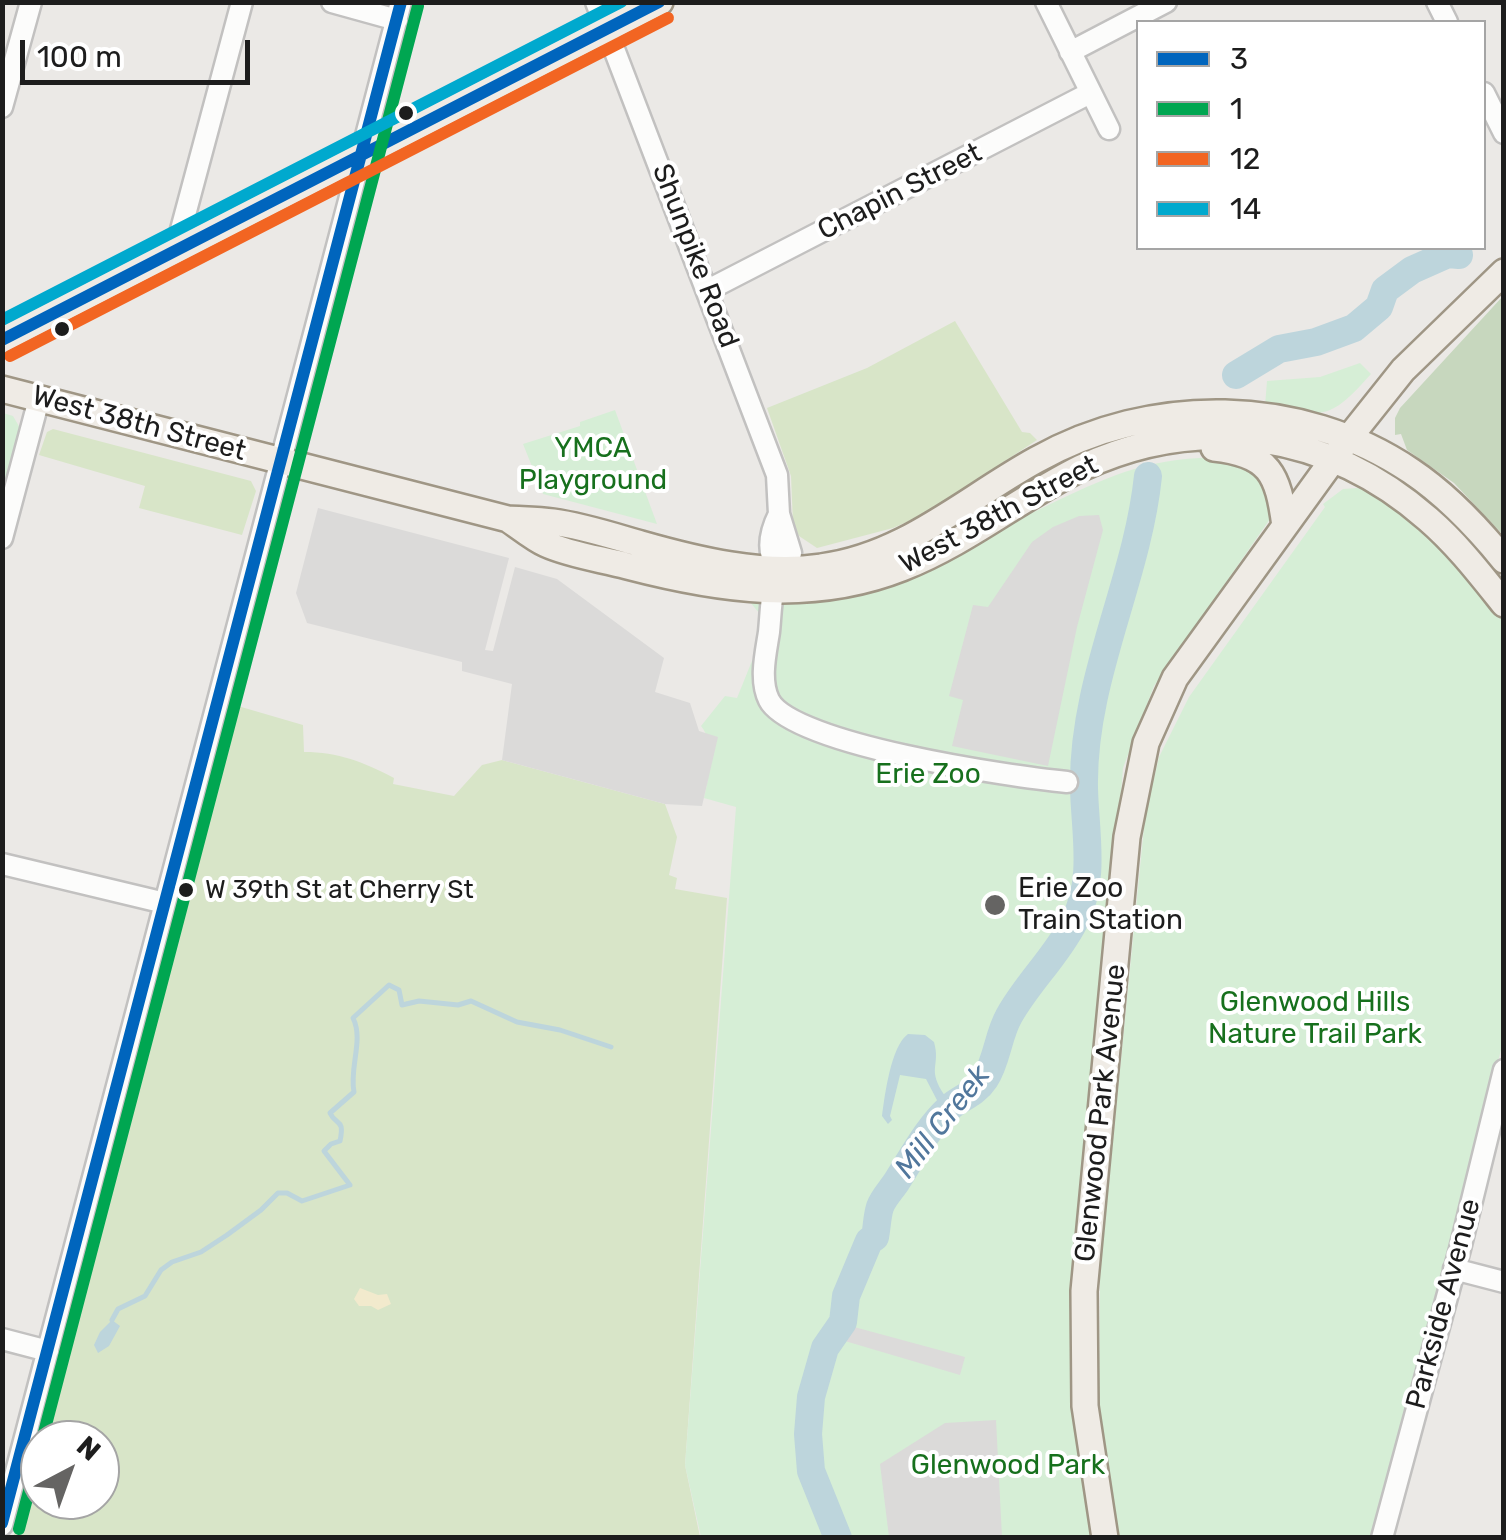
<!DOCTYPE html>
<html>
<head>
<meta charset="utf-8">
<style>
  body { margin:0 }
  #map { position:relative; width:1506px; height:1540px; overflow:hidden; background:#ebe9e6; font-family:Rubik,sans-serif }
  canvas { display:block }
  .frame { position:absolute; inset:0; border:5px solid #1d1d1d; pointer-events:none }
  .legend { position:absolute; left:1136px; top:20px; width:350px; height:230px; box-sizing:border-box; background:#fff; border:2px solid #a5a5a5; margin:0; padding:12px 18px; list-style:none; font-size:30px; color:#1d1d1d }
  .legend li { display:flex; align-items:center; gap:20px; height:50px }
  .legend b { width:50px; border:2px solid #a5a5a5 }
  .north { position:absolute; left:20px; top:1420px; width:100px; height:100px; box-sizing:border-box; background:#fff; border:2px solid #a5a5a5; border-radius:50%; rotate:41deg; font-size:28px; font-weight:700; line-height:40px; text-align:center; color:#1d1d1d }
  .north::after { content:''; display:block; margin:auto; width:35px; height:45px; background:#656463; clip-path:polygon(50% 0,100% 100%,50% 72%,0 100%) }
  .scale { position:absolute; left:20px; top:40px; width:230px; height:45px; box-sizing:border-box; border:5px solid #1d1d1d; border-top:0; padding-left:12px; font-size:30px; line-height:35px; white-space:nowrap; color:#1d1d1d; -webkit-text-stroke:8px #fff; paint-order:stroke }
</style>
</head>
<body>
<div id="map">
<canvas width="1506" height="1540"></canvas>
<div class="frame"></div>
<ul class="legend">
<li><b style="height:12px;background:#0065bd"></b>3</li>
<li><b style="height:12px;background:#00a651"></b>1</li>
<li><b style="height:12px;background:#f26522"></b>12</li>
<li><b style="height:12px;background:#00a9ce"></b>14</li>
</ul>
<div class="north">N</div>
<div class="scale">100 m</div>
</div>
<script>
const c = document.querySelector('canvas').getContext('2d');
c.lineJoin = 'round';
function fill(path, color) { c.fillStyle = color; c.fill(path, 'evenodd'); }
function trace(path, color, width, dash) { c.strokeStyle = color; c.lineWidth = width; c.lineCap = dash ? 'butt' : 'round'; c.setLineDash(dash || []); c.stroke(path); }
function label(font, color, halo, rows, align = 'center') {
  c.font = font + ' Rubik,sans-serif'; c.lineWidth = 8; c.setLineDash([]); c.textBaseline = 'middle'; c.strokeStyle = halo; c.fillStyle = color; for (const [text, x, y, turn = 0] of rows) {
    c.save(); c.translate(x, y); c.rotate((+turn || 0) * Math.PI / 180); c.textAlign = isNaN(turn) ? turn : align; if (halo) c.strokeText(text, 0, 0); c.fillText(text, 0, 0); c.restore();
  }
}
const grass = new Path2D(`
  M955 321 1022 432 1030 433 1037 440 923 515 893 528 817 548 799 536 793 524 791 476 767 408 867 368Z
  M53 429 251 481 256 491 242 535 139 508 145 486 39 455 47 432Z
  M231 704 303 725 304 752C338 752 364 762 394 778L393 784 454 796 482 765 502 760 665 804 677 837 669 875 677 878 675 889 727 898 685 1465 700 1537 13 1538ZM40 1440H100V1500H40Z`);
const forest = new Path2D(`
  M1503 296V535L1454 483 1407 450 1401 434 1395 435V418L1400 408Z`);
const sand = new Path2D(`
  M360 1288 378 1295 387 1294 391 1304 378 1310 371 1306H359L354 1299Z`);
const park = new Path2D(`
  M1360 363 1371 374C1329 421 1325 417 1265 406L1267 381 1320 377Z
  M615 410 657 524 543 494 523 444 580 426V422Z
  M3 413 13 416 20 428 3 494Z
  M1200 458H1224L1256 466 1273 506 1270 519 1154 686 1123 768 1074 1390 1077 1437 1093 1537H701L685 1465 736 807 704 798C709 777 716 744 701 726L725 696 737 698 756 651 760 614 749 601 1036 511C1093 484 1135 461 1200 458Z
  M1357 488 1370 490 1439 542 1504 618 1503 1042 1377 1537H1118L1099 1418 1100 1272 1145 817 1159 757 1189 697 1325 507 1323 504 1343 489Z`);
const parking = new Path2D(`
  M318 508 509 558 485 650 493 651 515 567 557 579 664 658 655 692 690 703 699 731 718 737 702 806 665 804 502 760 512 684 462 671V662L307 623 296 593Z
  M1099 515 1103 530 1077 627 1048 766 952 746 963 700 949 696 973 605 988 607 1032 542 1053 527 1079 516Z
  M996 1420 1002 1537H889L880 1464 945 1423Z`);
const water = new Path2D(`
  M908 1034 925 1035 934 1042C941 1067 926 1068 945 1096L939 1104 926 1079 900 1075 890 1116 892 1120 888 1124 882 1116C885 1094 891 1046 908 1034Z
  M112 1320 120 1326 109 1346 98 1353 94 1345 100 1332Z`);
const pier = new Path2D(`
  M832 1321 965 1357 960 1375 828 1336Z`);
const stream = new Path2D(`
  M112 1320 118 1309 145 1296 161 1270 172 1262 201 1252 227 1235 261 1210 278 1193H287L302 1201 350 1185 324 1151 331 1144 340 1141C345 1118 336 1126 330 1113L354 1092C349 1068 364 1040 353 1018L389 985 399 990 402 1005 419 1001 458 1005 471 1001 517 1022 560 1030 611 1047`);
const river = new Path2D(`
  M1236 375 1279 349 1316 342 1354 328 1379 307 1385 290 1412 270 1448 254 1459 255
  M838 1538 811 1471 808 1434 811 1397 825 1348 843 1322 846 1296 869 1241 875 1237C877 1227 877 1216 880 1207 883 1198 892 1189 897 1181 913 1156 927 1128 950 1107 962 1097 975 1094 985 1079 997 1061 998 1035 1009 1016 1028 982 1056 957 1074 922 1096 880 1085 833 1084 788 1082 679 1137 582 1148 476`);
const minor = new Path2D(`
  M332 2 397 20
  M596 2 777 475 779 514 791 553C787 559 780 565 778 571 771 589 771 612 769 632 766 652 759 680 769 700 792 745 1014 777 1067 782
  M1046 2 1109 129
  M1437 2 1447 22
  M1070 52 1166 2
  M1484 93 1504 133
  M2 107 31 2
  M175 252 242 2
  M708 290 1090 93
  M2 538 39 399
  M778 568C765 551 770 532 779 514
  M2 864 165 903
  M1454 1269 1504 1282
  M2 1339 48 1351
  M2 1525 401 2
  M1382 1538 1460 1249 1504 1070`);
const major = new Path2D(`
  M2 340 660 2
  M2 389 508 519C523 520 538 520 553 522 583 526 613 536 641 544 697 560 763 576 821 567 905 556 965 499 1036 460 1151 395 1300 396 1411 471 1447 495 1477 527 1504 560
  M1214 448C1270 454 1278 474 1285 526
  M508 519C520 527 533 538 546 544 570 555 601 559 627 566 719 590 811 604 902 568 966 543 1020 498 1081 468 1201 412 1329 432 1428 519 1457 544 1480 574 1504 604
  M1105 1538 1085 1406 1084 1291 1127 837 1146 743 1175 678 1348 439 1403 370 1504 272`);
const bus1 = new Path2D(`
  M2 340 659 2
  M2 1523 401 2`);
const bus2 = new Path2D(`
  M42 1440 418 6
  M19 1529 40 1449`);
const bus3 = new Path2D(`
  M10 356 668 18`);
const bus4 = new Path2D(`
  M2 320 621 2`);
const markers = [
  [406,113,9,"#1d1d1d"],
  [62,329,9,"#1d1d1d"],
  [186,890,9,"#1d1d1d"],
  [995,905,12,"#656463"]
];
const busNames = [
  ["W 39th St at Cherry St",205,890]
];
const streetNames = [
  ["Chapin Street",900,192,-27],
  ["Shunpike Road",695,256,69],
  ["West 38th Street",139,424,15],
  ["West 38th Street",999,515,-28],
  ["Glenwood Park Avenue",1101,1113,-84],
  ["Parkside Avenue",1444,1304,-75]
];
const parkNames = [
  ["YMCA",593,449],
  ["Playground",593,481],
  ["Erie Zoo",928,775],
  ["Glenwood Hills",1315,1003],
  ["Nature Trail Park",1315,1035],
  ["Glenwood Park",1008,1466]
];
const poiNames = [
  ["Erie Zoo",1018,889],
  ["Train Station",1018,921]
];
const waterNames = [
  ["Mill Creek",943,1122,-52]
];
fill(grass, '#d8e5c8');
fill(forest, '#c7d7be');
fill(sand, '#f2eacd');
fill(park, '#d6eed6');
fill(parking, '#dbdad9');
fill(water, '#bdd5dc');
fill(pier, '#dcdbda');
trace(stream, '#bdd5dc', 5);
trace(river, '#bdd5dc', 28);
trace(minor, '#c2c1c0', 25);
trace(major, '#9f9685', 30);
trace(minor, '#fcfcfb', 20);
trace(major, '#efebe5', 25);
trace(bus1, '#0065bd', 12);
trace(bus2, '#00a651', 12);
trace(bus3, '#f26522', 12);
trace(bus4, '#00a9ce', 12);
for (const [x, y, r, color] of markers) { const dot = new Path2D(); dot.arc(x, y, r, 0, 2 * Math.PI); c.fillStyle = color; c.fill(dot); trace(dot, '#fff', 4); }
label('26px', '#1d1d1d', '#fff', busNames, 'left');
label('28px', '#1d1d1d', '#fff', streetNames);
label('28px', '#17701d', '#fff', parkNames);
label('28px', '#1d1d1d', '#fff', poiNames, 'left');
label('italic 30px', '#51779c', '#fff', waterNames);
</script>
</body>
</html>
